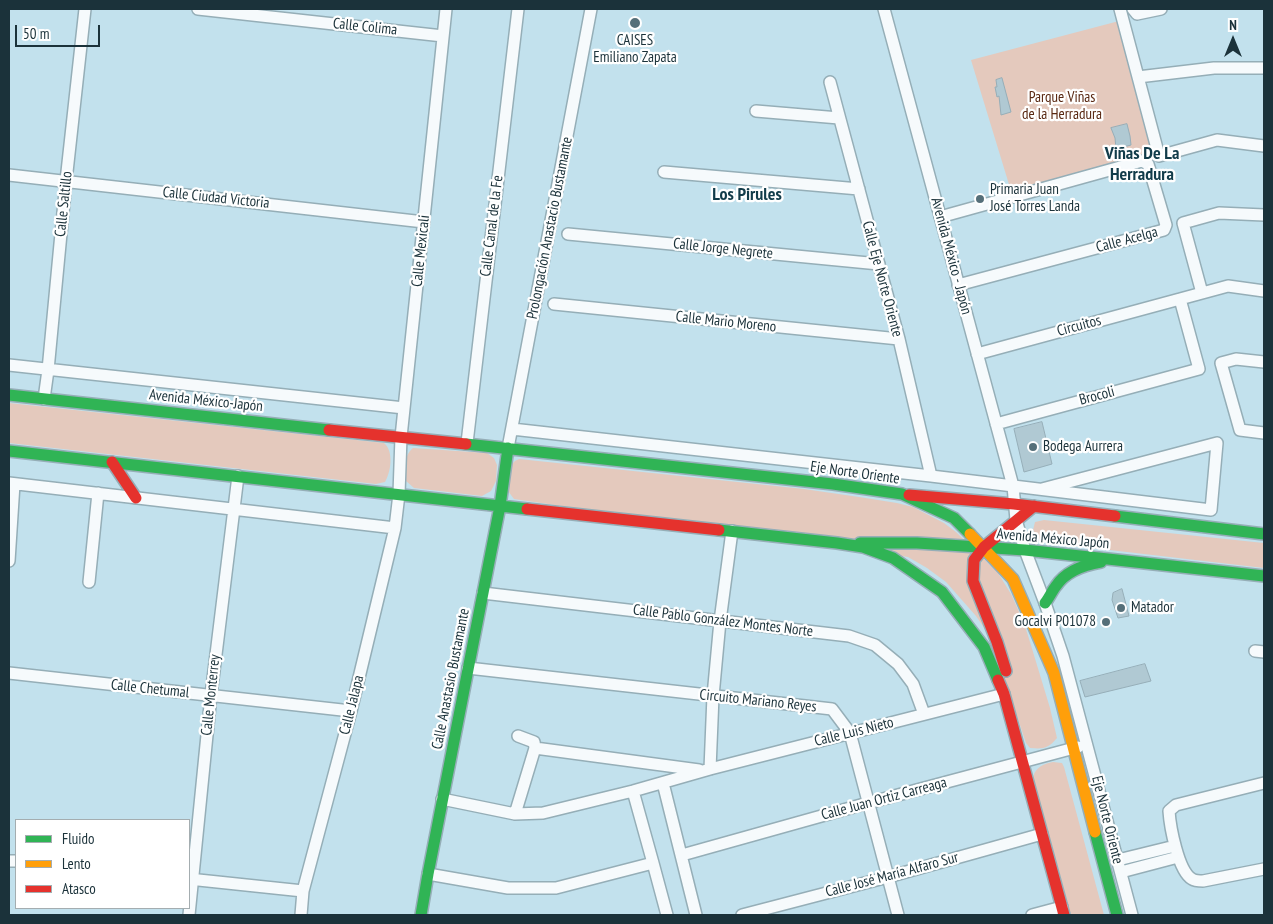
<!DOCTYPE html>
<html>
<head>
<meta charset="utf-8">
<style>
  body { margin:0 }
  #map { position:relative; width:1273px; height:924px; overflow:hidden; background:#c2e1ed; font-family:"PT Sans Narrow",sans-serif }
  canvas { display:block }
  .frame { position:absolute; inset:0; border:10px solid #1b323a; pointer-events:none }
  .legend { position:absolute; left:15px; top:819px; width:175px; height:90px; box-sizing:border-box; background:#fff; border:1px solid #a4adb0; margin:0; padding:6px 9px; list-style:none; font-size:15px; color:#1b323a }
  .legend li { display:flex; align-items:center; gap:10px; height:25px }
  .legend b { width:25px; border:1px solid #a4adb0 }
  .north { position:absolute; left:1208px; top:15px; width:50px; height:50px; -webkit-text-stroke:4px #fff; paint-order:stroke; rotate:0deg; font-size:14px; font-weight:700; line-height:20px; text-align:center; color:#1b323a }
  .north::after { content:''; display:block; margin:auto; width:18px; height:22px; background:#1b323a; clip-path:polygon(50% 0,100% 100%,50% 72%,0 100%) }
  .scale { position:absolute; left:15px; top:25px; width:85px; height:22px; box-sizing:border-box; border:2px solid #1b323a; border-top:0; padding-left:6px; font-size:15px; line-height:18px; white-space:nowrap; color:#1b323a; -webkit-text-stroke:4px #fff; paint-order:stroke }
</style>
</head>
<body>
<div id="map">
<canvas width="1273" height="924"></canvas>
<div class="frame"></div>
<ul class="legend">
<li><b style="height:6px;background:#30b455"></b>Fluido</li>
<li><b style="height:6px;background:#ff9f0a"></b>Lento</li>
<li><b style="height:6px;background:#e5322d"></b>Atasco</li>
</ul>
<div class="north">N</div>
<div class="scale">50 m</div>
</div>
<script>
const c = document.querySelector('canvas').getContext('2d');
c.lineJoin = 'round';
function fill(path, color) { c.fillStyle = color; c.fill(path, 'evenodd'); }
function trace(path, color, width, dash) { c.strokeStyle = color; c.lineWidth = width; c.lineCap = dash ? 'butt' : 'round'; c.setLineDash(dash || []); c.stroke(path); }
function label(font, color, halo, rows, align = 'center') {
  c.font = font + ' "PT Sans Narrow",sans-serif'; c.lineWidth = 4.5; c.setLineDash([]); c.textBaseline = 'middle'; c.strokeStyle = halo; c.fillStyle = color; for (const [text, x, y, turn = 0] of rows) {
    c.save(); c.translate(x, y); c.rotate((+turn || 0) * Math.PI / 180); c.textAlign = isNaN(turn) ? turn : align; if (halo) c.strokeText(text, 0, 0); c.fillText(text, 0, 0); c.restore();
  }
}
const green = new Path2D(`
  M1119 21 1153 153 1011 191 971 60Z
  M9 403 384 443C394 451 391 472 385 482L376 484 9 443Z
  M413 448 487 453 494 458 497 465 496 481 491 491 482 496 414 488 406 481C406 469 403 456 413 448Z
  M519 459 804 489 859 497 897 503 913 507 944 523 956 532 998 573 1011 594 1024 623 1030 642 1050 708 1057 738C1048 749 1043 749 1030 748L1026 743 991 638 976 616 946 582 927 568 908 557 514 499 508 491 511 465 515 461Z
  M1044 520 1264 543V568L1041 542 1033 530 1035 522Z
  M1053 762 1062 763 1064 767 1104 915H1071L1033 777C1036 767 1043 764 1053 762Z`);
const building = new Path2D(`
  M1002 78 1011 112 1001 115 999 96 997 97 995 87H997L996 80Z
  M1127 124 1130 136 1131 145 1116 149 1115 138 1111 128Z
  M1042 422 1052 464 1024 472 1014 429Z
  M1122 589 1129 616 1118 618 1112 600 1113 593Z
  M1145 664 1151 681 1085 697 1080 681Z`);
const street = new Path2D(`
  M198 9 443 36
  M884 9 1013 486 1016 520 1025 550 1045 603 1063 656 1132 915
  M1120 9 1159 156 1217 140 1264 146
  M1133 9 1137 14 1161 9
  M1138 77 1214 68H1264
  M830 82 899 339 931 476
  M756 111 839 118
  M664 172 859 189
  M9 175 424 222
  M940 217 1142 161 1148 164 1166 225 1164 230 958 285
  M568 234 879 264
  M1202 293 1183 223 1219 213 1264 215
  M554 304 899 339
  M977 354 1228 286 1264 291
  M1264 362 1236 359 1221 363 1240 430 1264 433
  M9 365 404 408
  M44 399 48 370 66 181 85 9
  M996 424 1199 369 1180 299
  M512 429 931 476 1211 510 1217 443 1042 489
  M467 443 518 9
  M508 448 591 9
  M9 483 395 528
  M9 561 14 484
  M89 582 98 493
  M483 593 849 636 875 645 898 664 913 684 924 714
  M1255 651 1264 652
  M468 668 832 709 850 733 898 915
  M9 673 351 711
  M518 736 534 742 535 748
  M710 769 713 696 720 621 732 531
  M663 783 696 915
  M1264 783 1176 805 1169 811C1170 826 1178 871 1192 879 1195 881 1199 881 1203 881L1264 869
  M633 791 653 863 667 915
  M442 799 515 814 543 813 633 791 710 769 1004 694
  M515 814 535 748 699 770
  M682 855 868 803 1078 747
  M1118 860 1175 846
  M9 861H16
  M1121 872 1178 857
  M428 874 508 888H556L653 863
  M189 879 303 891
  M189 915 211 695 238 476
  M301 915 303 891 351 711 395 528 399 494 401 437 446 9
  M742 915 888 877 1042 834
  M1032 915 1062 907`);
const fast = new Path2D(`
  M9 395 329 430
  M466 444 833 484 902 494 954 518 970 534
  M9 451 527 509
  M1115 516 1264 534
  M719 530 837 543 863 547 893 558 942 592 984 647 998 680
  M860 543H917L1025 550 1264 576
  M1045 603C1049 598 1052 591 1056 586 1066 571 1083 565 1101 562
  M1095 832 1117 915
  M421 915 428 874 500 506 508 448`);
const slow = new Path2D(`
  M970 534 1013 579 1054 673 1095 832`);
const jam = new Path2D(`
  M329 430 466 444
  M112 462 136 498
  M909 495 1014 504 1115 516
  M527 509 719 530
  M1006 671 997 642 973 581 974 560 984 547 1034 506
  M998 680 1004 694 1064 915`);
const markers = [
  [635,23,6,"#556f79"],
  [980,199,5,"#556f79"],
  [1033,447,5,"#556f79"],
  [1121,608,5,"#556f79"],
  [1106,622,5,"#556f79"]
];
const streetNames = [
  ["Calle Colima",365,27,6],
  ["Calle Ciudad Victoria",216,198,6],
  ["Calle Saltillo",64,204,-84],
  ["Calle Canal de la Fe",492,226,-83],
  ["Prolongación Anastacio Bustamante",550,228,-79],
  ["Calle Acelga",1127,240,-15],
  ["Calle Jorge Negrete",723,249,6],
  ["Calle Mexicali",421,251,-84],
  ["Avenida México - Japón",951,256,75],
  ["Calle Eje Norte Oriente",882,279,75],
  ["Calle Mario Moreno",726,322,6],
  ["Circuitos",1079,326,-15],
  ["Brocoli",1097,396,-15],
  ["Avenida México-Japón",206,401,6],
  ["Eje Norte Oriente",855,473,8],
  ["Avenida México Japón",1053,539,5],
  ["Calle Pablo González Montes Norte",723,621,7],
  ["Calle Anastasio Bustamante",451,679,-79],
  ["Calle Chetumal",150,689,6],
  ["Calle Monterrey",211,695,-84],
  ["Circuito Mariano Reyes",758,701,6],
  ["Calle Jalapa",352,705,-76],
  ["Calle Luis Nieto",854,732,-14],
  ["Calle Juan Ortiz Carreaga",884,799,-15],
  ["Eje Norte Oriente",1107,820,76],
  ["Calle José María Alfaro Sur",892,875,-15]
];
const poiNames = [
  ["CAISES",635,41,"center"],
  ["Emiliano Zapata",635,58,"center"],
  ["Primaria Juan",990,190],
  ["José Torres Landa",990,207],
  ["Bodega Aurrera",1043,447],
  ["Matador",1131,608],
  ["Gocalvi P01078",1096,622,"right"]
];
const parkNames = [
  ["Parque Viñas",1062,98],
  ["de la Herradura",1062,115]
];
const quarterNames = [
  ["Viñas De La",1142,154],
  ["Herradura",1142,175],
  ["Los Pirules",747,195]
];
fill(green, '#e4c9bd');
fill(building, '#b0c9d3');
trace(building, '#96aeb8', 1);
trace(street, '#95aeb7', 14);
trace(fast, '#95aeb7', 14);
trace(slow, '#95aeb7', 14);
trace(jam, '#95aeb7', 14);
trace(street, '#f6fafc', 11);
trace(fast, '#30b455', 11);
trace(slow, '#ff9f0a', 11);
trace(jam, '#e5322d', 11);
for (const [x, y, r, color] of markers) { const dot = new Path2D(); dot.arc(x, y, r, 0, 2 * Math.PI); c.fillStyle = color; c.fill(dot); trace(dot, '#fff', 2); }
label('15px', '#1b323a', '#fff', streetNames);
label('15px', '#1b323a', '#fff', poiNames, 'left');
label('15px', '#592812', '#fff', parkNames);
label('bold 18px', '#123c4a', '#fff', quarterNames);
</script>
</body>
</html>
